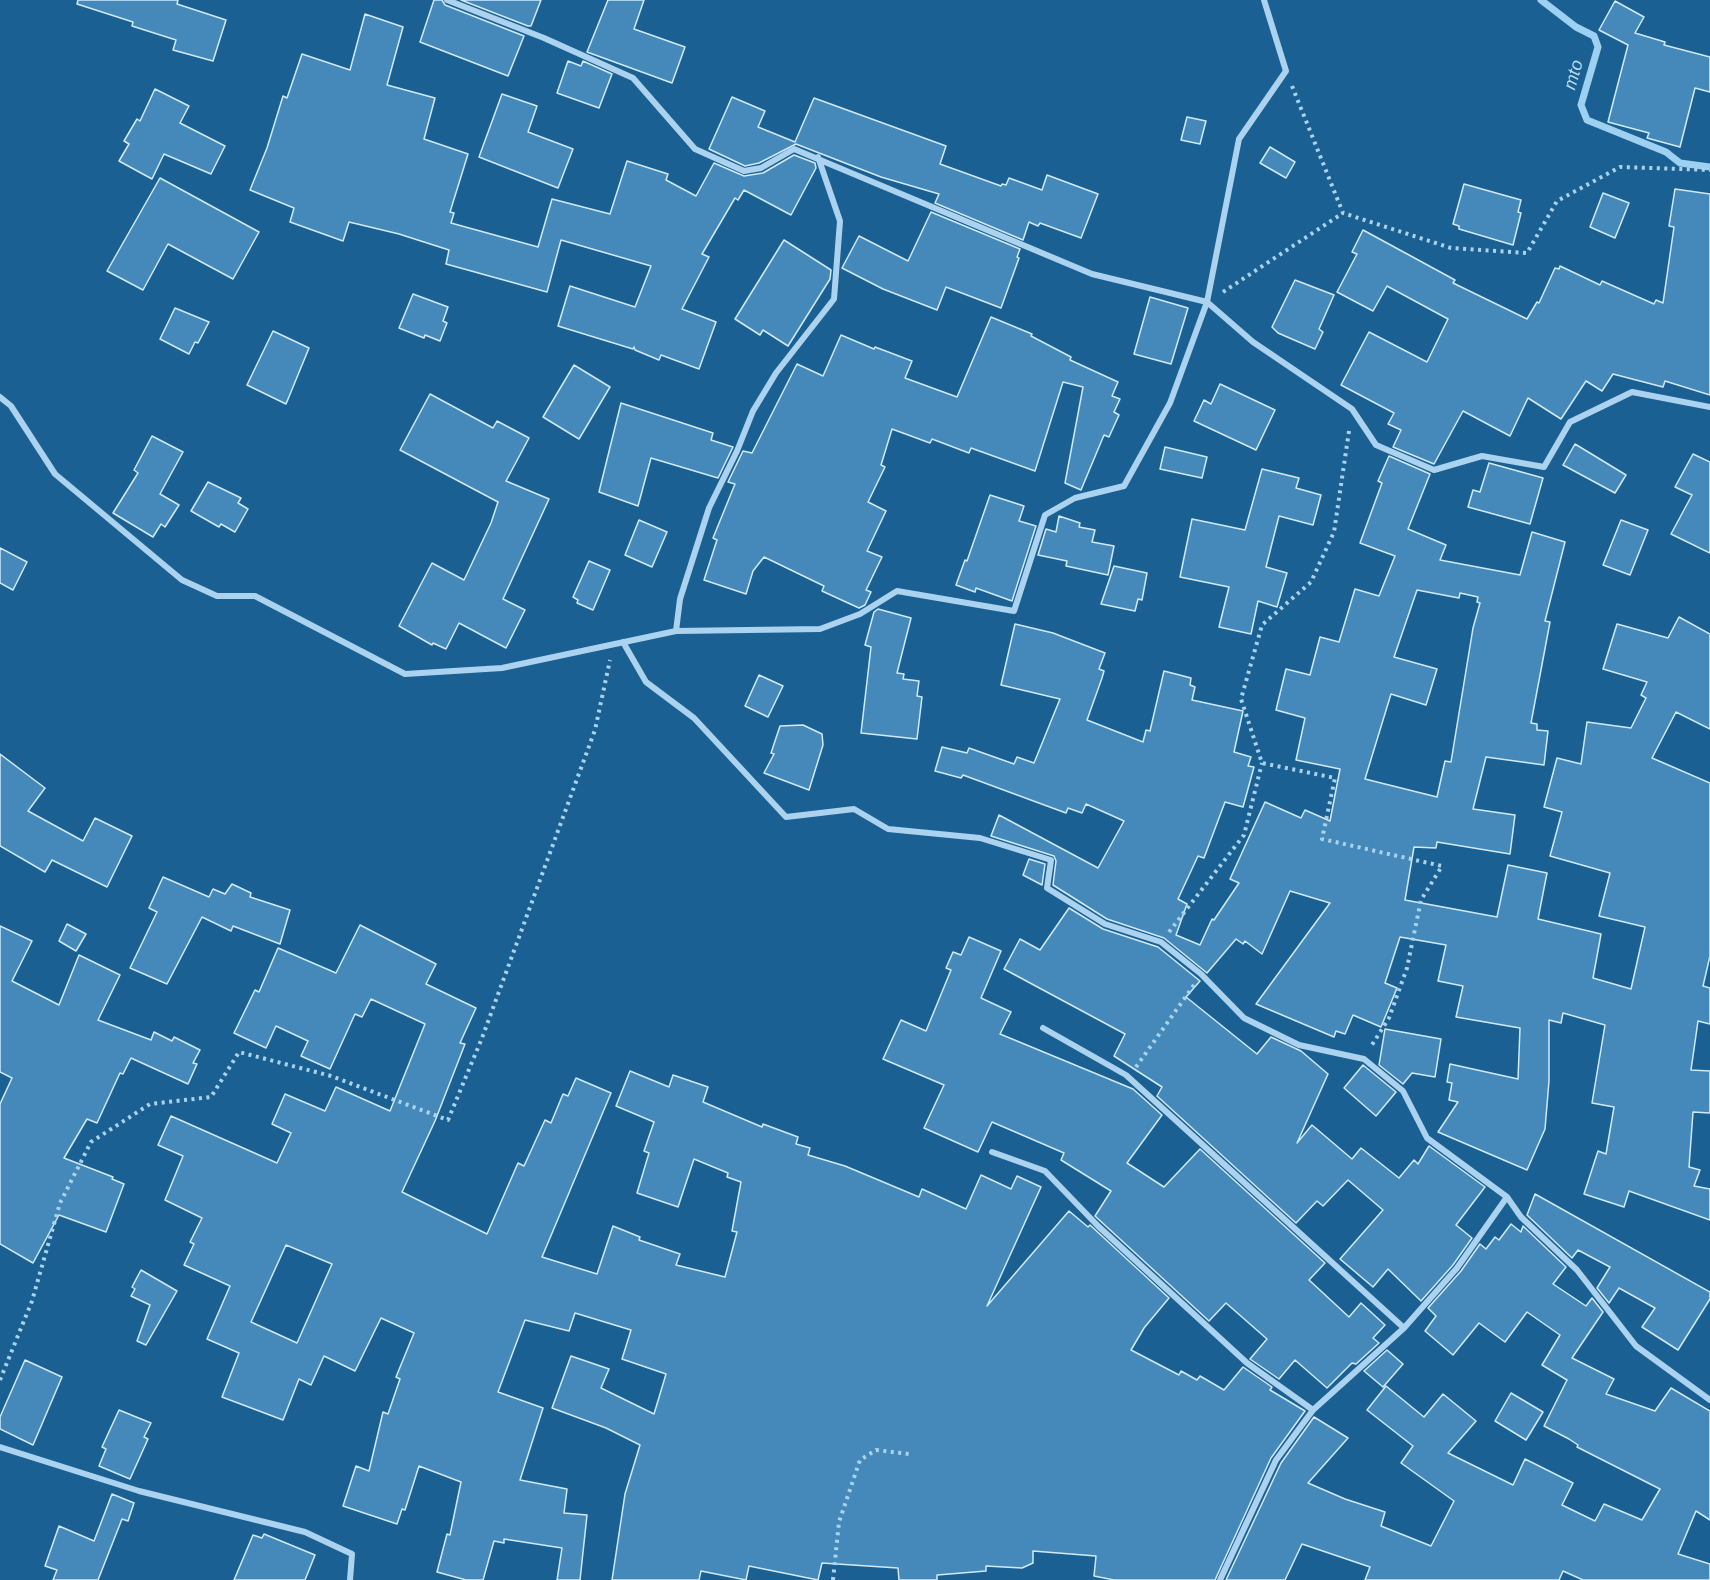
<!DOCTYPE html>
<html>
<head>
<meta charset="utf-8">
<style>
  body { margin:0 }
  canvas { display:block; background:#1b6092 }
</style>
</head>
<body>
<canvas width="1710" height="1580"></canvas>
<script>
const c = document.querySelector('canvas').getContext('2d');
c.lineJoin = 'round';
function trace(path, color, width, dash) { c.strokeStyle = color; c.lineWidth = width; c.lineCap = dash ? 'butt' : 'round'; c.setLineDash(dash || []); c.stroke(path); }
function fill(path, color) { c.fillStyle = color; c.fill(path, 'evenodd'); }
function label(font, color, halo, rows, align = 'center') {
  c.font = font + ' Arial,sans-serif'; c.lineWidth = 6; c.setLineDash([]); c.textBaseline = 'middle'; c.strokeStyle = halo; c.fillStyle = color; for (const [text, x, y, turn = 0] of rows) {
    c.save(); c.translate(x, y); c.rotate((+turn || 0) * Math.PI / 180); c.textAlign = isNaN(turn) ? turn : align; if (halo) c.strokeText(text, 0, 0); c.fillText(text, 0, 0); c.restore();
  }
}
const stream = new Path2D(`
  M1541 0 1576 27 1594 36 1598 47 1581 105 1587 120 1666 152 1680 163 1710 167`);
const building = new Path2D(`
  M78 0H178L177 4 226 20 213 61 173 50 176 40 132 26 133 22 77 4Z
  M434 0H442L445 5 524 36 508 76 420 42Z
  M461 0H541L531 26H528Z
  M608 0H644L634 29 685 47 672 83 587 52Z
  M1615 1 1644 17 1635 33 1665 42 1664 45 1710 57V92L1695 88 1680 147 1647 138 1649 133 1608 122 1628 45 1599 30Z
  M365 14 403 27 387 85 435 98 424 139 468 154 450 212 454 213 451 223 538 247 552 199 610 214 627 161 668 174 666 180 696 196 714 163 744 176 763 173 794 155 815 163 816 168 791 215 744 190 738 200 735 198 702 254 709 257 682 309 716 322 699 369 661 355 659 360 635 350 634 347 633 349 558 326 570 286 635 307 651 266 561 240 547 292 446 264 449 250 399 234 349 222 343 241 290 222 294 208 250 190 267 148 283 96 287 98 302 54 350 70Z
  M568 61 581 66 583 61 612 74 599 108 557 93Z
  M155 89 189 106 180 123 225 146 211 174 164 154 152 179 119 161 129 144 124 141 137 119 140 121Z
  M502 94 537 106 528 132 573 149 558 188 479 157Z
  M732 97 765 111 758 127 795 142 814 98 946 146 940 164 1001 186 1002 184 1006 185 1009 178 1042 190 1047 175 1098 194 1081 238 1040 223 1038 226 1029 222 1023 240 935 203 939 194 881 177 796 144 759 163 745 166 709 149Z
  M1187 117 1206 121 1200 144 1181 140Z
  M1270 147 1295 162 1286 178 1260 163Z
  M160 178 259 232 233 279 168 244 143 290 107 271Z
  M1464 184 1521 200 1518 212 1521 213 1513 245 1459 229V226L1453 224Z
  M1675 189 1710 194V395L1665 381 1663 387 1613 374 1602 391 1586 381 1561 419 1528 398 1510 436 1463 411 1434 464 1393 447 1401 430 1388 424 1394 413 1341 385 1369 332 1427 362 1448 319 1387 286 1373 311 1337 292 1357 254 1352 252 1363 230 1455 280 1453 283 1527 319 1537 302 1539 303 1555 268 1559 269 1560 266 1600 285 1602 281 1654 304 1656 300 1663 303 1674 227 1669 226Z
  M1603 193 1629 203 1615 238 1590 227Z
  M931 212 1020 249 1017 257 1019 258 1001 308 946 287 937 310 883 289 842 268 859 236 908 261Z
  M784 240 831 270 830 279 788 346 763 330 760 335 735 319Z
  M1295 280 1334 295 1319 329 1323 332 1315 349 1278 333 1272 327Z
  M413 294 448 307 443 321 447 323 440 341 425 335 424 338 399 328Z
  M1150 297 1188 308 1171 364 1134 354Z
  M175 308 209 322 198 343 195 342 189 354 160 339Z
  M991 317 1032 334 1031 336 1071 357 1070 360 1118 382 1112 396 1120 399 1114 412 1119 415 1109 437 1104 435 1081 490 1065 483 1083 387 1063 382 1035 471 971 448 969 453 932 439 930 443 892 429 881 465 885 467 868 502 886 511 867 551 882 557 866 590 871 592 865 605 859 608 822 591 824 586 764 557 753 571 746 594 704 580 717 540 713 538 735 484 728 482 743 451 752 453 797 364 823 376 841 335 874 349 875 347 912 361 905 378 957 397Z
  M273 331 309 348 286 404 247 385Z
  M574 365 610 387 579 439 543 417Z
  M1220 384 1275 410 1256 450 1194 421 1204 400 1211 404Z
  M430 394 493 428 497 421 529 438 506 481 549 499 503 599 525 610 506 648 459 623 446 649 433 643 432 645 399 626 432 563 464 580 491 523 498 502 400 450Z
  M621 403 713 433 711 440 733 447 718 478 651 458 638 506 599 492Z
  M152 436 183 452 160 494 179 505 165 527 161 524 153 537 113 513 138 473 134 470Z
  M1575 444 1626 475 1615 493 1563 465Z
  M1165 447 1207 457 1202 478 1160 469Z
  M1693 454 1710 462V553L1671 534 1692 495 1675 487Z
  M1389 456 1430 474 1408 529 1446 545 1440 560 1520 575 1532 532 1565 542 1545 621 1550 622 1531 723 1537 724V730L1548 731 1544 765 1486 757 1473 809 1515 815 1510 854 1437 842 1436 848 1414 847 1405 900 1497 917 1508 865 1547 873 1538 919 1601 934 1593 978 1631 989 1645 927 1599 916 1610 873 1550 856 1562 812 1544 807 1557 758 1581 764 1587 722 1631 728 1646 698 1641 695 1647 682 1603 669 1617 624 1668 638 1679 617 1710 634V729L1676 712 1652 758 1710 783V956L1703 986 1710 988V1024L1698 1021 1691 1070 1710 1071V1113L1693 1112 1689 1167 1700 1170 1694 1186 1710 1189V1220L1629 1191 1624 1207 1584 1194 1598 1151 1606 1154 1614 1107 1592 1103 1605 1025 1563 1013 1561 1023 1549 1020V1081L1545 1129 1527 1170 1438 1132 1458 1102 1449 1100 1452 1083 1447 1082 1450 1064 1518 1079 1520 1028 1456 1017 1463 986 1438 981 1446 945 1400 937 1385 983 1397 988 1381 1027 1353 1015 1345 1034 1336 1031 1334 1037 1256 1004 1330 903 1290 891 1262 954 1245 941 1243 944 1236 939 1207 973 1164 938 1107 919 1053 885 1056 861 1054 856 991 836 999 815 1098 868 1124 821 1086 804 1082 813 1068 808 1066 813 963 775 961 778 935 771 942 747 967 753 969 748 1014 764 1017 757 1034 763 1060 699 1001 685 1015 624 1053 633 1105 653 1099 669 1104 671 1102 678 1087 720 1143 742 1146 730 1150 731 1164 671 1191 678 1190 685 1195 687 1192 700 1243 711 1234 752 1251 757 1248 766 1254 767 1243 807 1225 802 1204 858 1198 856 1178 899 1187 904 1176 935 1200 945 1212 919 1214 920 1239 883 1230 879 1265 802 1301 818 1305 810 1330 821 1340 769 1296 760 1305 718 1276 710 1286 669 1310 675 1320 637 1339 642 1355 589 1379 596 1395 556 1360 543 1382 483 1378 481ZM1417 590 1459 598 1460 593 1478 597 1477 602 1480 603 1473 628 1451 762 1445 761 1437 797 1365 779 1391 694 1426 705 1437 669 1394 657Z
  M1489 463 1543 478 1530 524 1468 507 1473 490 1480 492Z
  M1262 469 1299 478 1296 488 1321 495 1313 525 1279 516 1266 567 1287 573 1277 607 1258 601 1251 634 1219 627 1229 587 1180 577 1192 519 1245 530Z
  M208 482 241 498 238 503 248 509 235 532 221 524 219 527 191 511Z
  M990 495 1024 506 1019 521 1036 526 1012 601 976 588 975 592 956 585 965 560 967 561Z
  M1059 516 1080 523 1079 527 1095 530 1092 542 1114 546 1108 575 1066 566 1067 561 1038 555 1046 529 1056 532Z
  M639 520 667 532 652 567 625 555Z
  M1621 520 1648 530 1630 575 1603 565Z
  M0 548 27 562 13 590 0 583Z
  M589 561 610 570 593 610 577 603 578 600 573 597Z
  M1114 566 1147 573 1142 600 1138 599 1135 611 1101 604Z
  M878 609 911 618 897 673 904 674 903 679 919 681 917 696 922 697 917 739 861 733 871 647 865 645 874 612Z
  M759 675 783 686 768 717 745 706Z
  M803 725 822 734 823 745 809 790 764 773 774 754 771 753 780 726Z
  M0 754 45 788 28 811 83 841 95 818 132 836 107 887 52 860 45 872 0 846Z
  M1029 859 1045 864 1042 885 1023 875Z
  M163 877 209 897 213 889 225 894 232 884 251 893 250 897 290 910 280 944 233 926 231 931 202 917 167 984 130 968 157 912 149 908Z
  M1069 908 1103 929 1158 947 1200 981 1186 997 1257 1054 1271 1037 1301 1051 1328 1074 1297 1143 1312 1125 1352 1159 1361 1148 1399 1178 1414 1160 1418 1164 1429 1146 1485 1187 1456 1225 1472 1238 1453 1265 1421 1301 1388 1269 1373 1287 1340 1259 1383 1210 1348 1180 1323 1206 1317 1201 1296 1223 1157 1096 1162 1087 1114 1056 1125 1034 1004 969 1020 939 1040 950Z
  M67 924 86 934 76 951 59 941Z
  M360 925 436 964 426 984 476 1008 460 1043 465 1044 435 1121 402 1192 487 1234 518 1163 524 1166 545 1120 551 1123 563 1094 568 1096 576 1078 611 1093 542 1257 597 1274 613 1226 640 1237 639 1240 680 1254 676 1265 725 1277 737 1232 732 1231 741 1182 727 1177 728 1173 694 1159 678 1207 637 1193 649 1153 644 1151 654 1122 616 1106 630 1071 669 1087 673 1075 708 1087 703 1102 762 1127 763 1124 798 1137 796 1144 810 1148 808 1155 845 1166 919 1197 922 1189 966 1209 981 1175 1011 1189 1017 1176 1041 1187 987 1306 1069 1211 1088 1227 1090 1225 1169 1298 1144 1328 1131 1350 1179 1375 1181 1371 1197 1380 1200 1376 1224 1390 1243 1367 1272 1387 1270 1390 1305 1411 1271 1458 1215 1580H1114L1094 1576 1096 1556 1033 1551V1563L1022 1568 986 1566V1571L937 1575V1580H899L898 1568 822 1563 818 1580 749 1566 746 1580 701 1571 699 1580H612L625 1494 640 1445 606 1428 552 1408 571 1356 609 1369 601 1388 654 1414 666 1374 622 1359 631 1330 575 1313 569 1331 525 1320 498 1392 543 1408 520 1480 567 1489 564 1513 587 1515 580 1580H557L562 1548 504 1539V1543L494 1541 483 1580H466L437 1572 447 1534 450 1535 461 1482 419 1466 405 1510 402 1509 397 1524 343 1506 356 1466 369 1471 383 1412 388 1414 400 1379 396 1377 414 1333 381 1318 355 1371 324 1356 311 1385 299 1379 283 1420 222 1397 239 1353 207 1339 230 1286 184 1265 194 1244 190 1242 202 1218 165 1200 183 1156 158 1145 171 1116 277 1163 291 1133 272 1124 285 1094 325 1111 336 1087 390 1111 425 1024 371 999 362 1017 355 1014 330 1069 301 1056 308 1041 276 1026 266 1048 234 1033 255 990 259 992 278 948 336 973ZM286 1245 332 1264 297 1343 251 1322Z
  M0 926 32 941 12 981 59 1005 79 955 120 975 98 1020 151 1040 154 1032 172 1041 174 1037 200 1050 193 1063 197 1064 188 1084 131 1058 123 1074 120 1073 97 1123 87 1119 64 1158 113 1177 112 1179 124 1184 106 1232 59 1215 33 1263 0 1244V1104L12 1078 0 1072Z
  M969 937 1001 951 981 998 1011 1012 1000 1034 1133 1089 1162 1115 1127 1163 1164 1187 1200 1149 1325 1263 1309 1280 1349 1317 1361 1303 1385 1325 1373 1338 1379 1343 1356 1364 1352 1363 1327 1388 1295 1360 1279 1379 1250 1359 1267 1339 1226 1303 1209 1321 1095 1216 1111 1191 1061 1160 1064 1153 992 1122 978 1152 924 1128 944 1085 883 1059 901 1020 926 1031 951 970 946 968 953 952 961 955Z
  M1385 1029 1441 1039 1435 1077 1412 1073 1403 1084 1379 1065Z
  M1363 1065 1396 1092 1376 1116 1344 1088Z
  M1535 1194 1710 1292V1299L1678 1350 1642 1327 1655 1308 1619 1288 1609 1303 1597 1288 1610 1267 1578 1250 1572 1258 1527 1215Z
  M1511 1224 1521 1232 1523 1226 1566 1267 1553 1284 1586 1306 1592 1298 1603 1312 1572 1358 1614 1379 1606 1394 1655 1411 1671 1388 1710 1411V1520L1696 1511 1678 1554 1710 1564V1580H1583L1563 1571 1559 1580H1365L1370 1567 1302 1544 1285 1580H1226L1281 1463 1314 1417 1348 1438 1308 1483 1345 1499 1385 1512 1381 1526 1431 1546 1454 1501 1401 1463 1413 1446 1367 1410 1386 1386 1424 1417 1443 1394 1476 1421 1448 1453 1513 1485 1525 1459 1573 1483 1562 1505 1595 1521 1604 1504 1642 1520 1660 1489 1577 1447 1578 1445 1569 1439 1544 1426 1567 1380 1542 1365 1560 1335 1527 1312 1505 1342 1479 1323 1453 1355 1425 1331 1436 1316 1428 1308 1461 1271 1480 1244 1486 1249 1495 1237 1499 1240Z
  M141 1270 177 1291 146 1345 137 1341 150 1305 131 1296 135 1289 132 1287Z
  M1387 1350 1403 1364 1383 1387 1364 1371Z
  M25 1360 62 1377 33 1445 0 1429V1417Z
  M1511 1393 1543 1412 1526 1440 1495 1421Z
  M119 1410 151 1423 144 1437 148 1439 130 1479 99 1466 106 1449 102 1447Z
  M112 1494 134 1503 128 1521 122 1519 98 1580H53L57 1570 45 1566 59 1526 94 1541Z
  M264 1534 315 1555 305 1580H234L253 1535 262 1538Z`);
const path = new Path2D(`
  M1292 86 1343 213 1451 248 1527 253 1557 201 1620 167 1710 170
  M1223 292 1343 213
  M1349 431 1334 532 1311 582 1262 625 1241 699 1262 763 1335 778 1322 839 1442 866 1421 900 1407 968 1389 1018 1370 1048
  M1169 932 1244 835 1262 763
  M1136 1067 1194 985
  M0 1380 32 1301 60 1203 91 1142 150 1104 211 1097 239 1052 331 1076 448 1120 482 1038 595 730 610 660
  M833 1580 839 1522 860 1460 876 1450 909 1454`);
const street = new Path2D(`
  M447 0 544 38 633 78 695 149 744 171 761 168 794 149 1092 274 1207 302 1253 342 1352 409 1376 445 1434 470 1482 456 1544 467 1570 422 1632 392 1710 407
  M0 397 11 406 55 474 182 580 217 596H255L405 674 502 668 676 631 820 629 860 614 897 591 1014 611 1045 515 1075 498 1124 486 1170 403 1207 302 1239 139 1286 71 1264 0
  M676 631 680 599 709 508 737 451 753 411 776 373 834 299 840 221 818 157
  M623 642 646 682 694 718 786 817 854 809 888 829 980 838 1051 860 1047 888 1105 924 1161 942 1201 974 1244 1018 1299 1045 1364 1059 1403 1091 1427 1138 1507 1197 1521 1217 1577 1270 1636 1346 1710 1400
  M1043 1028 1126 1075 1404 1328
  M992 1152 1045 1171 1098 1226 1247 1363 1313 1410
  M0 1447 139 1491 305 1532 352 1554 350 1580
  M1220 1580 1276 1460 1313 1410 1404 1328 1457 1268 1507 1197`);
const waterNames = [
  ["mto",1574,75,-74]
];
trace(stream, '#9ed0f1', 7);
fill(building, '#4489b9');
trace(building, '#d1eafa', 1.5);
trace(path, '#abd3ef', 4, [3, 4.5]);
trace(street, '#abd3ef', 6);
label('italic 18px', '#b7ddf6', '#1b6092', waterNames);
</script>
</body>
</html>
